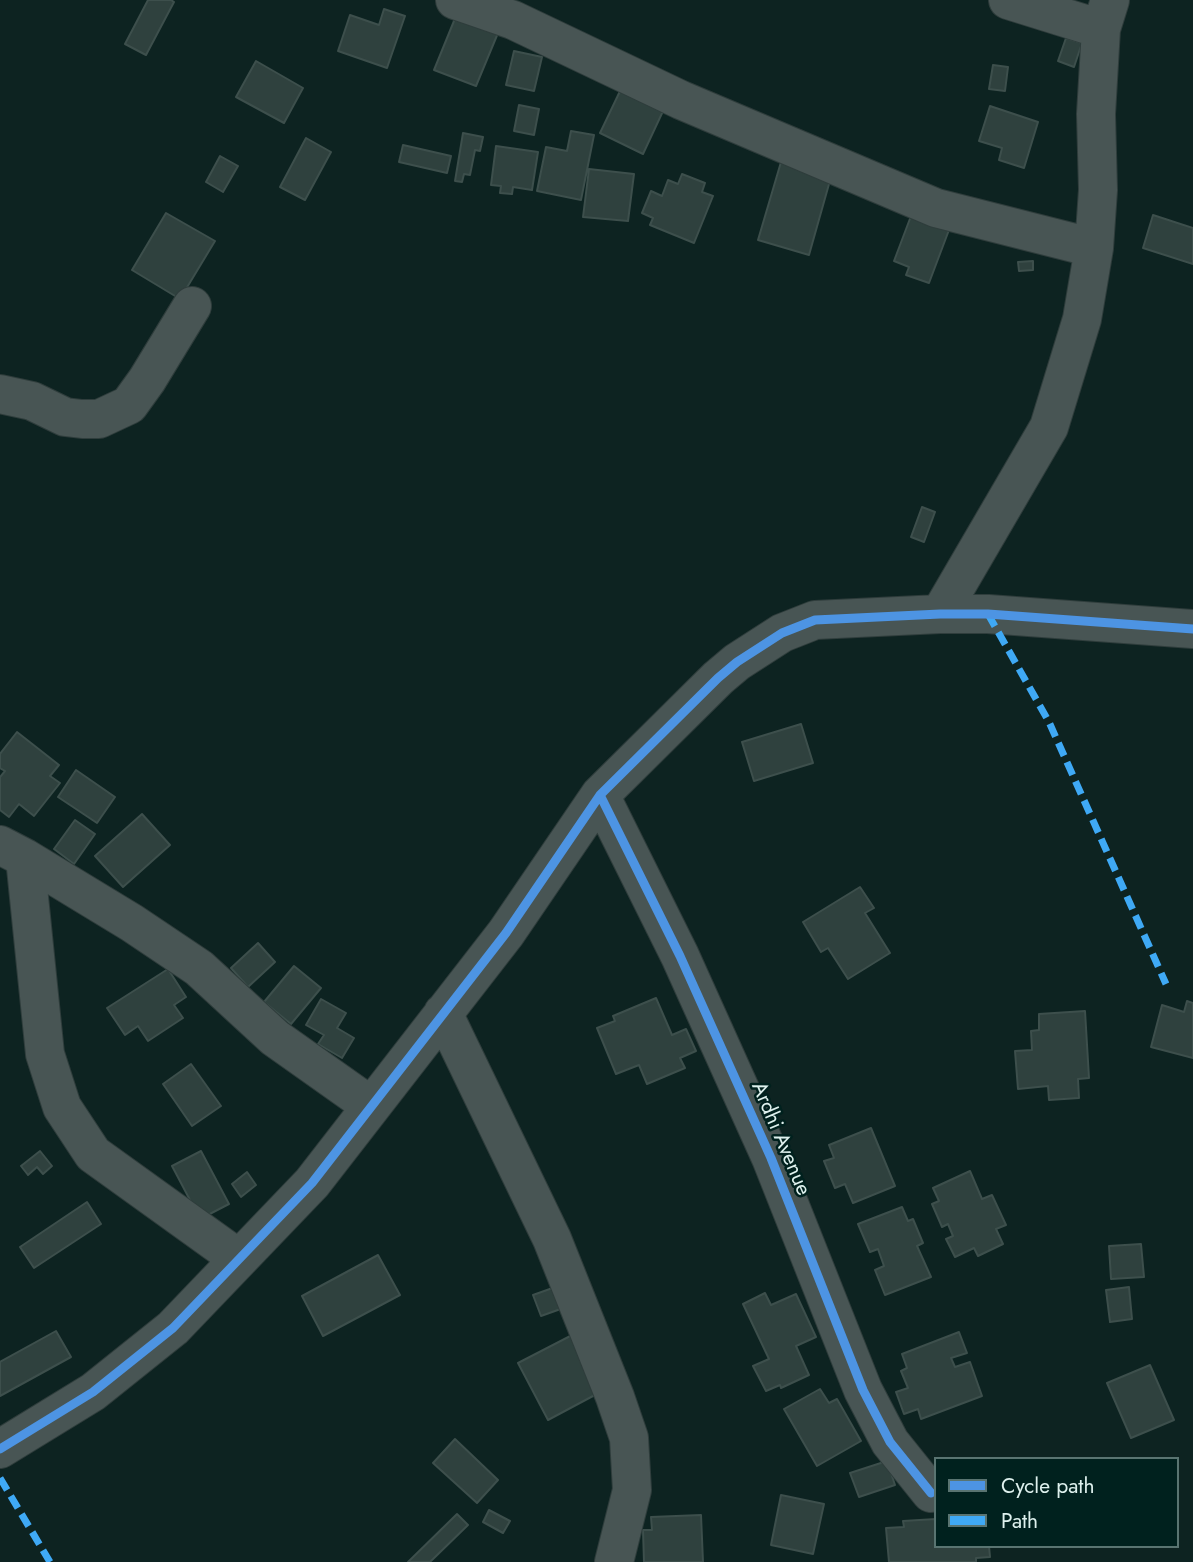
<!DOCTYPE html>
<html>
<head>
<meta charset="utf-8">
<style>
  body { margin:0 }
  #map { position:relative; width:1193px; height:1562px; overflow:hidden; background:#0d2321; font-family:Jost,sans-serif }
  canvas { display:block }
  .legend { position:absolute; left:934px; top:1457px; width:245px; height:91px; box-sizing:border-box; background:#00211e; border:2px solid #597471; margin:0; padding:9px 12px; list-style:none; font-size:21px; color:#def1ee }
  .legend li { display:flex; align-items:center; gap:14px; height:35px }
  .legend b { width:35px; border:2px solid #597471 }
</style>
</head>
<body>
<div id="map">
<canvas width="1193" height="1562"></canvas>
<ul class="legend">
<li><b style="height:9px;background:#4d94e3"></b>Cycle path</li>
<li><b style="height:9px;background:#3fa9f5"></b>Path</li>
</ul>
</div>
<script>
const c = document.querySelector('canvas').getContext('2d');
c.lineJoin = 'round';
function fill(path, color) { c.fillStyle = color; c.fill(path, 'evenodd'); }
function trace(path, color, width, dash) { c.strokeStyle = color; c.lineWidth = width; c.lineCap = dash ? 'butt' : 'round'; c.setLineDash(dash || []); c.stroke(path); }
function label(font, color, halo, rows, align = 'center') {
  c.font = font + ' Jost,sans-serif'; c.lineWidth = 5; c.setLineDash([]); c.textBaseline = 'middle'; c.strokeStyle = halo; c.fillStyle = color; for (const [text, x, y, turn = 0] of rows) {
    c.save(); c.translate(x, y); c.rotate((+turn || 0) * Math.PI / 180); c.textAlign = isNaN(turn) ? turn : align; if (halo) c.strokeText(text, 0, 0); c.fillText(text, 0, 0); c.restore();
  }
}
const building = new Path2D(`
  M148 0H171L174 2 146 55 125 44Z
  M384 9 405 16 387 68 338 51 350 15 379 25Z
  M456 16 498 33 476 86 434 70Z
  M1066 38 1082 43 1074 67 1058 61Z
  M514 51 542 57 534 91 506 85Z
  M256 61 303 88 284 123 236 97Z
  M993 65 1008 67 1005 91 989 89Z
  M621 89 664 109 643 154 600 133Z
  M519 105 539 109 534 135 514 131Z
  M990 106 1038 122 1024 168 999 160 1002 148 979 141Z
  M571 131 594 135 581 200 537 191 546 147 567 151Z
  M463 133 483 137 480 151 475 150 470 175 464 174 462 182 455 181Z
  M306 138 331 152 305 200 280 187Z
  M403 145 451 156 447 173 399 162Z
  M496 146 538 152 532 190 513 187 512 194 500 193 501 186 491 185Z
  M220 156 238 166 223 192 206 182Z
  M781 162 831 177 809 255 758 240Z
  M589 169 634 174 628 221 583 217Z
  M682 174 705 183 702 192 713 196 694 243 650 225 653 218 642 213 651 191 662 196 668 180 678 184Z
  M914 208 952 222 929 283 906 275 909 267 894 261Z
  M166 213 215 241 180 299 132 270Z
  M1153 215 1193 228V264L1143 248Z
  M1033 261V270L1019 271 1018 262Z
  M922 507 935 512 924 542 911 537Z
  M801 724 813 763 754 781 742 742Z
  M17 732 59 765 50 776 60 783 34 816 19 804 9 817 0 810V777L5 771 0 768V754Z
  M76 770 115 797 97 823 58 797Z
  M142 814 170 845 123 887 95 856Z
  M75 820 95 834 74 864 54 849Z
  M860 887 874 908 865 913 890 953 848 979 828 948 821 952 803 922Z
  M258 943 275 962 248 987 231 968Z
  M294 966 321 988 291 1024 264 1002Z
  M168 969 186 997 174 1005 183 1018 148 1041 138 1026 125 1035 107 1008Z
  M656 998 672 1035 686 1029 696 1051 680 1058 685 1068 647 1084 639 1065 616 1074 597 1028 615 1021 613 1016Z
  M321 999 346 1013 337 1028 354 1038 342 1058 318 1044 324 1035 306 1025Z
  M1187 1001 1193 1003V1058L1151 1047 1162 1005 1184 1012Z
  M1085 1011 1089 1078 1078 1079 1079 1098 1049 1100 1048 1086 1018 1089 1015 1051 1032 1050 1031 1031 1039 1030V1014Z
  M191 1064 221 1106 192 1126 163 1084Z
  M871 1128 895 1186 853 1203 845 1184 835 1188 824 1161 834 1158 829 1145Z
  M40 1151 52 1166 43 1174 37 1167 28 1175 21 1166Z
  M201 1151 229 1204 200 1219 172 1166Z
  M970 1171 982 1199 992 1195 1006 1225 996 1229 1003 1244 978 1256 974 1248 955 1257 946 1239 953 1236 948 1224 942 1227 932 1204 939 1201 933 1188Z
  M247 1172 256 1185 241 1197 232 1184Z
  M87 1202 101 1224 34 1268 20 1247Z
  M902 1207 908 1221 913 1219 923 1243 917 1246 931 1277 885 1295 875 1270 884 1266 878 1249 870 1252 858 1224Z
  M1141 1244 1144 1277 1111 1279 1109 1246Z
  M378 1255 400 1295 323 1336 302 1296Z
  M561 1285 569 1306 541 1316 533 1295Z
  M1129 1287 1132 1319 1110 1322 1106 1290Z
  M765 1293 771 1305 796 1294 816 1337 796 1346 809 1375 781 1388 780 1385 766 1391 753 1366 769 1359 743 1304Z
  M56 1331 71 1357 0 1396V1362Z
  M578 1332 608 1388 548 1420 518 1363Z
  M959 1332 967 1353 951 1358 955 1367 970 1362 982 1396 921 1419 918 1409 904 1414 896 1392 908 1388 901 1371 907 1368 902 1354Z
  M1150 1365 1174 1420 1131 1438 1107 1383Z
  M820 1389 829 1403 837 1399 861 1441 817 1466 784 1409Z
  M455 1439 498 1480 477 1503 433 1463Z
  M887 1461 895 1485 859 1497 850 1473Z
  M781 1495 824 1504 813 1554 771 1545Z
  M489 1510 510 1521 503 1533 483 1522Z
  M457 1514 468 1525 430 1562H408Z
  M701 1515 703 1562H644L643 1530H652L651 1517Z
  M936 1519V1546H989L990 1557 976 1558V1562H889L886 1528 904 1527 903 1521Z`);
const minor = new Path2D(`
  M455 0 513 20 681 100 936 208 1094 248
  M1008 0 1101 29
  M0 394 32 401 65 417 82 419H99L129 405 147 380 192 306
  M940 614 1049 427 1082 319 1094 248 1098 190 1096 114 1101 29 1110 0
  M600 795 680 956 771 1158 863 1390 890 1442 931 1493
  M0 845 25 858 132 923 199 968 275 1038 371 1106
  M25 858 45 1054 62 1107 93 1154 239 1259
  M443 1013 552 1239 615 1397 629 1438 632 1490 614 1562
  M0 1449 93 1392 173 1328 312 1183 506 933 600 795 718 678 737 662 782 633 815 620 940 614H988L1193 629`);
const quiet = new Path2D(`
  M988 614 1049 722 1166 984
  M0 1478 50 1562`);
const cycleway = new Path2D(`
  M600 795 680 956 771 1158 863 1390 890 1442 931 1493
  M0 1449 93 1392 173 1328 312 1183 506 933 600 795 718 678 737 662 782 633 815 620 940 614H988L1193 629`);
const streetNames = [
  ["Ardhi Avenue",780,1139,67]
];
fill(building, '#2f413e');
trace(building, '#3d4f4c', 2);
trace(minor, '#2f3d3c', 40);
trace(minor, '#485554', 38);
trace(quiet, '#3fa9f5', 7, [14, 7]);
trace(cycleway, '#4d94e3', 9);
label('21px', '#def1ee', '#00211e', streetNames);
</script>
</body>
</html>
